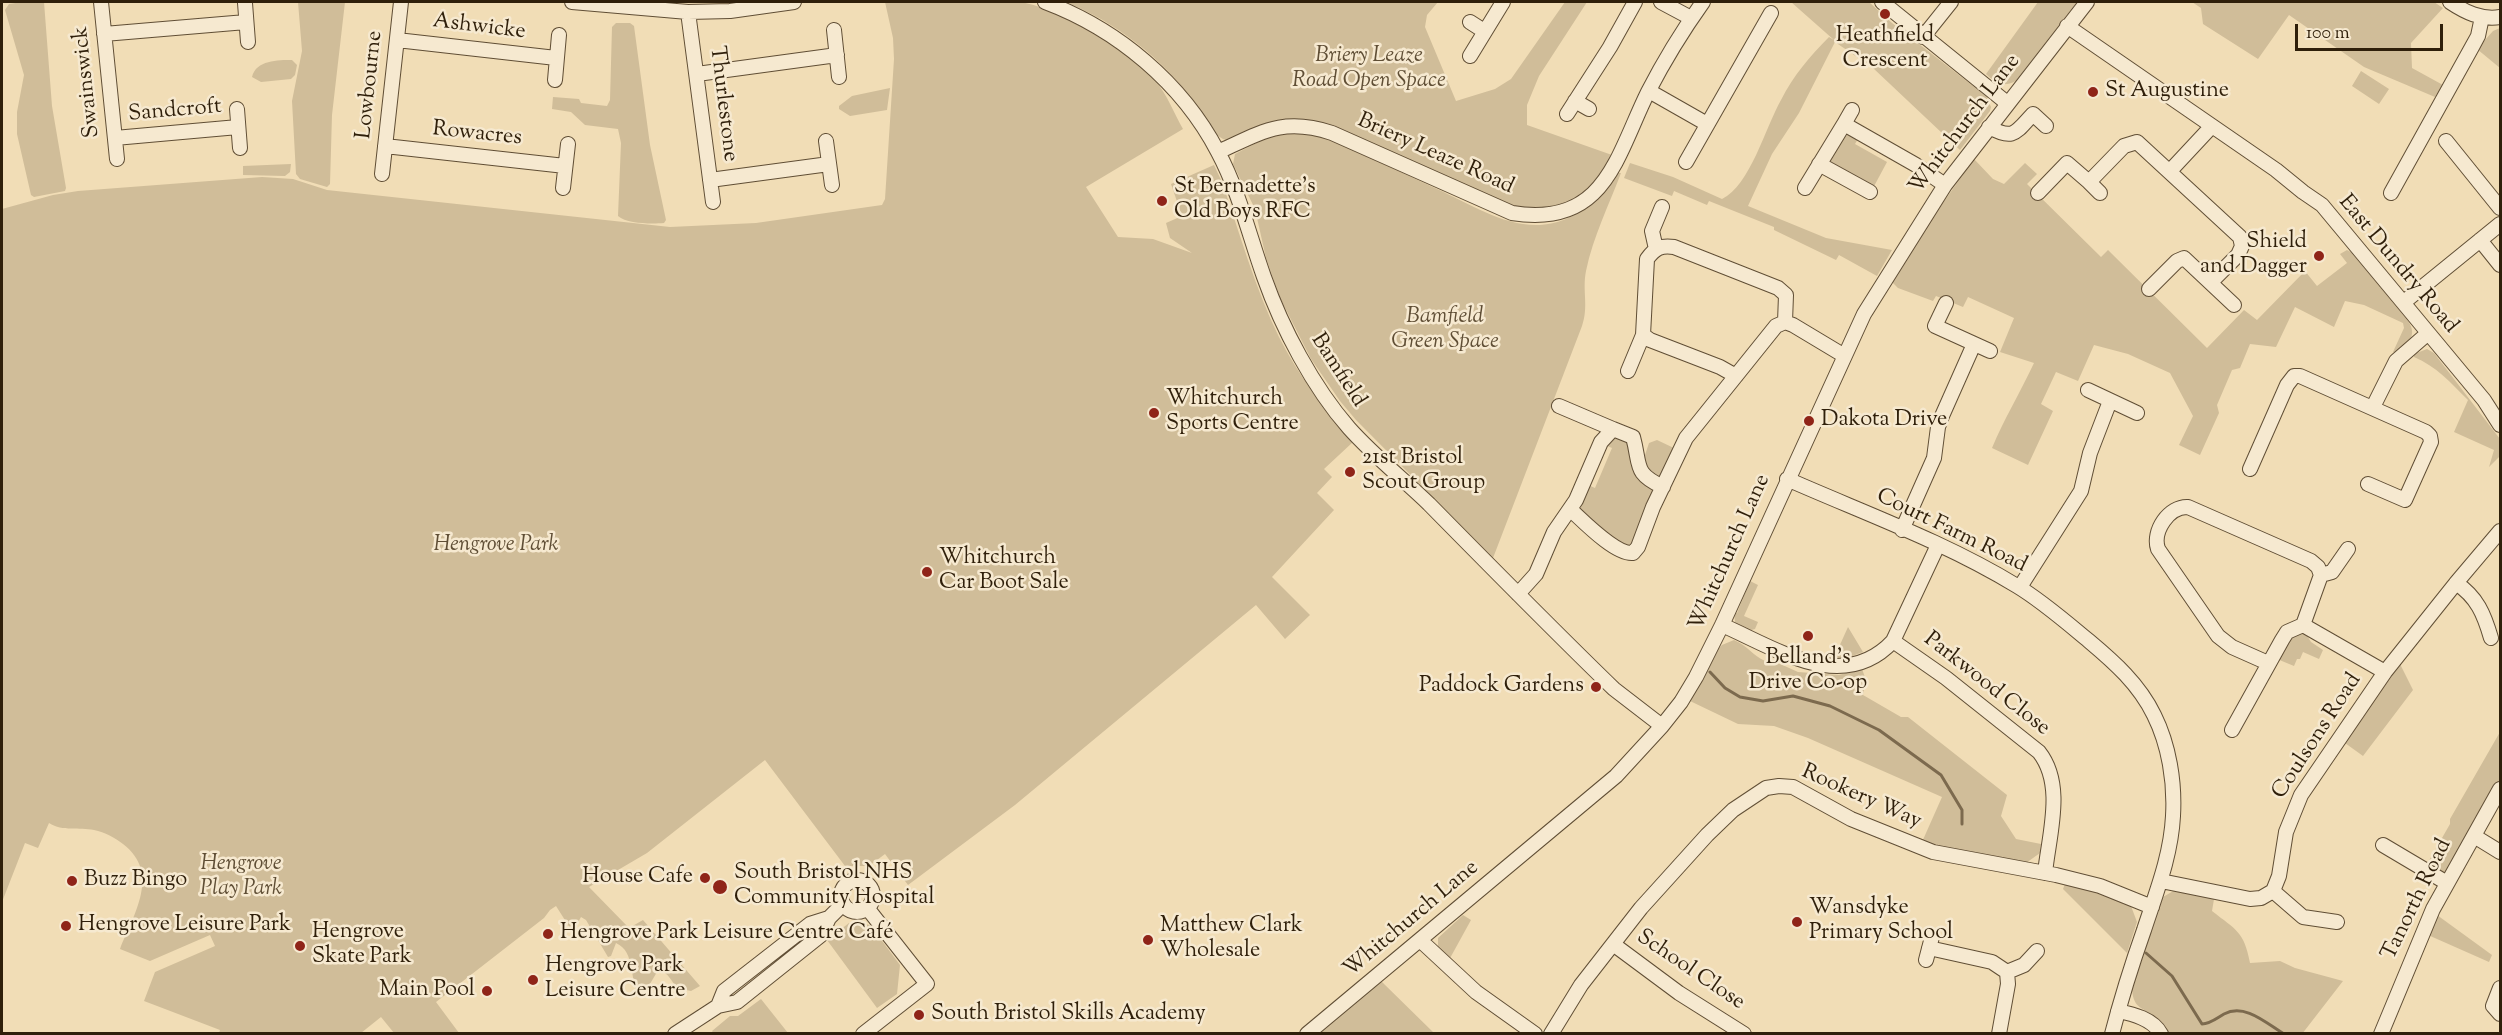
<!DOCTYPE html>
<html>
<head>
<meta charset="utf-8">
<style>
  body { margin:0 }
  #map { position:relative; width:2502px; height:1035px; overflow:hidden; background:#f1ddb6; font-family:"Sorts Mill Goudy",serif }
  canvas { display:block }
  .frame { position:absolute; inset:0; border:3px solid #2f1f0a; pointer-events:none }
  .scale { position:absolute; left:2295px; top:24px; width:148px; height:27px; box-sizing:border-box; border:3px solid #2f1f0a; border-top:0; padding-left:8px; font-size:18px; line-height:21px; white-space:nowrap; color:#2f1f0a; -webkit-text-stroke:4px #f6e9d0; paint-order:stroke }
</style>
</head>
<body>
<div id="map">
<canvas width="2502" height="1035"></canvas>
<div class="frame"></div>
<div class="scale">100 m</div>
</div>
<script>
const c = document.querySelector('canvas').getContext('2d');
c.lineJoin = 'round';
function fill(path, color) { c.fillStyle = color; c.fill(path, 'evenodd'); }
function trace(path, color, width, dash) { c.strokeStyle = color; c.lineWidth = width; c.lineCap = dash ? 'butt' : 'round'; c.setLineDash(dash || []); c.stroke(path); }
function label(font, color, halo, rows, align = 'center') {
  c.font = font + ' "Sorts Mill Goudy",serif'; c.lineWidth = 5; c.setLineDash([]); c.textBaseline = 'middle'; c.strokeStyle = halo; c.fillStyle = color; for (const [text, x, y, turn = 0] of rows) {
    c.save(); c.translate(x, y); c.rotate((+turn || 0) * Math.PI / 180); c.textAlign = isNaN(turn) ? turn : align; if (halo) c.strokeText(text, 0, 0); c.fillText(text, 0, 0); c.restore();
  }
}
const green = new Path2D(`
  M22 2H44L52 106 66 188 65 191 34 197 31 195 17 134V112L24 75 5 10 9 4Z
  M298 2H345L332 115 330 184 327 187 300 179 296 174 292 101 302 51Z
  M885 2C929 2 975 0 1018 2 1055 5 1133 52 1156 81 1167 95 1174 113 1183 129L1086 187 1118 237 1153 239 1192 253 1170 238 1166 223 1182 216 1171 184 1214 165 1222 182C1240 234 1255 288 1279 337 1298 375 1325 410 1353 442L1324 469 1332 477 1317 493 1334 510 1272 577 1310 615 1285 639 1256 605 1015 805 908 885 885 854 869 866H845L765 760 647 853 589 887 629 928 643 920 700 986 691 991 677 988C671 981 667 969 657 972L644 994 639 996C629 980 636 952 616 943L611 956 608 957 586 920 581 917 575 928H570L556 906 550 910 544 918 436 1002 459 1033H394L381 1017 361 1033H219L220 1030 144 1001 155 972 215 946 210 935 150 961 120 949C134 914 161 873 123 844 115 838 105 832 94 830 79 827 63 832 49 823L38 848 25 843 2 902V209L53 195 78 191 262 177 293 179 327 190 670 227 756 223 882 205 885 199 894 59 893 38Z
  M1066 2H1438L1427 15 1425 27 1456 101 1495 89 1511 79 1565 2H1587L1539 76 1527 105V125L1612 155C1612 176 1568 209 1548 212 1537 214 1521 209 1510 207L1300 121H1279L1229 141C1211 137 1204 115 1193 101 1162 58 1115 22 1066 2Z
  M1791 2H1869L1892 23 1986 96 1991 107 1990 111 1960 150 1873 68 1835 42 1799 113 1772 154 1748 206 1826 238 1892 250 1877 276 1839 255 1836 260 1774 230V227L1709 201 1707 205 1674 191 1672 196 1624 178 1630 163 1673 177 1722 199C1750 186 1766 126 1781 100 1793 76 1810 56 1829 37L1834 40Z
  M2038 2H2077L2016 81C2002 88 1996 83 1986 74Z
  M2192 2H2434L2443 8 2411 43 2412 68 2443 85 2435 97 2364 67 2289 15 2258 59 2203 24 2201 8Z
  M616 23H630L634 26 650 145 666 220 664 223C652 224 627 224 618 216L621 143 618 129 585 125 571 112 552 109 553 97 579 99 581 103 607 106 610 100 612 27Z
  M2500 28V68L2477 49 2493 31Z
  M292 60 297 65 295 75 291 79 261 82 252 77C256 60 278 60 292 60Z
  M2361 71 2389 89 2379 104 2352 86Z
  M890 88 887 110 850 116 839 109V106L852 96Z
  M1294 132 1315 135 1332 140C1367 156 1402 173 1437 189 1468 203 1505 227 1540 225 1574 223 1600 199 1618 173H1621C1609 205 1593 237 1586 271 1582 291 1589 306 1582 326L1493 558 1356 420 1340 401 1311 359 1280 298 1266 258 1255 209 1233 164 1235 154 1272 135Z
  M1850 134 1859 137 1855 144 1887 162 1872 190 1829 164 1828 159 1843 137Z
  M1974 159 1993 179 2004 184 2025 163 2037 174 2027 184 2101 257 2108 250 2207 348 2244 310 2257 320 2305 271 2317 286 2347 263 2340 254 2347 250 2351 252 2408 321C2418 335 2408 344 2397 353L2393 352 2404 328 2403 323 2364 305 2345 301 2334 327 2295 307 2276 347 2250 344 2240 368 2232 370 2217 405 2219 413 2200 455 2179 445 2193 416 2170 373 2128 354 2094 345 2078 381 2056 372 2041 404 2053 411 2028 465 1992 448C2004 419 2020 393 2034 363L2000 352 2014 318 1968 297 1963 307 1936 296 1933 301 1898 288 1892 282 1928 224Z
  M291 164 290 172 285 176 243 175V166Z
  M2427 349 2434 353 2500 439V456L2489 467 2494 450 2454 432 2468 400C2451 383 2436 366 2414 357V354Z
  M1615 436 1627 440 1654 492 1635 543C1618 554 1595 524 1583 513L1580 506 1588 485 1595 488 1612 448 1605 445Z
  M1657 440 1676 449 1660 477 1648 476 1644 458 1649 443Z
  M1750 581 1758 585 1744 616 1758 622 1755 629 1748 631 1740 627 1735 622 1734 612 1737 613Z
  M1848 627 1863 652 1839 661 1834 658Z
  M2300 632 2306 634 2311 642 2323 650 2319 659 2303 652 2300 659H2297L2294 666 2277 659 2290 639Z
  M1734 640C1747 645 1753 656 1765 661L1767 658 1798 672 1839 675 1862 669 1866 680 1863 695 1901 717H1908L2007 795 2001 816 2016 839 2041 844 2040 853 2026 863 1958 852 1922 842 1942 797 1808 738 1774 726 1738 724 1690 701 1718 649 1722 645Z
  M2400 664 2413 690 2363 756 2345 743Z
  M2500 732V780L2450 870 2443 874 2426 866 2450 824V819Z
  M2065 884 2098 893 2131 906 2137 922 2127 953 2063 889Z
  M2175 890 2214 899 2212 911C2236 930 2244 931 2250 963L2280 961 2295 968 2343 981 2302 1034 2166 1033C2161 1028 2157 1023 2153 1017 2143 1006 2134 1010 2132 990L2160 904 2163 897Z
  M1463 915 1471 920 1449 960 1438 948V938Z
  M2437 915 2492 955 2489 962 2428 935Z
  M849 923H864L871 926 900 965 897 994 877 1008 827 940Z
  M1381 981 1434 1033 1317 1034Z
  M761 999 788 1033 714 1034 712 1031 730 1016H738Z`);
const stream = new Path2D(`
  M1710 672 1725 688 1740 697 1763 701 1793 696 1830 706 1879 730 1941 775 1962 810V824
  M2146 953 2172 976 2202 1024C2210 1024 2217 1018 2224 1014 2245 1003 2266 1023 2284 1034`);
const minor = new Path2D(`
  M101 2 117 159
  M572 2 688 12 730 11 794 2
  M1045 2C1117 29 1182 83 1218 152 1239 191 1249 235 1264 277 1282 328 1313 387 1349 428 1373 455 1403 479 1429 504 1490 566 1551 628 1614 689L1662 726
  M1661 2 1691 18
  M1882 2 2007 103
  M2450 2C2465 12 2481 20 2500 17
  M245 3 248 42
  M688 12 713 202
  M1470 22 1484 31
  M2067 26 2276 170 2303 192 2322 205 2484 400 2500 425
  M834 30 839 77
  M104 34 246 22
  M1923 37 1951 2
  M397 40 556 58
  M1470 56 1503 2
  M697 74 837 55
  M555 80 559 35
  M1649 91 1707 124
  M1575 101 1589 109
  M237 109 240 148
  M1567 114 1610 47 1635 2
  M1844 124 1852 110
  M1989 127C2014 141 2016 132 2033 114L2046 126
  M115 138 238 127
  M826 141 832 185
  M2446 141 2500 208
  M385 146 565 166
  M1218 152C1262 132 1283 117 1332 133L1512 213C1605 228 1616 157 1648 92 1664 61 1683 30 1703 2
  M1686 162 1771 13
  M1819 164 1870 192
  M2170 171 2212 126
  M382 174 401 2
  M710 180 829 164
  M2089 182 2100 193
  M563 188 568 144
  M1805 188 1844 124 1916 165 1945 185
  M2038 193 2067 163 2089 182 2124 146 2137 142 2240 237 2242 246 2238 255 2211 282
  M2391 193 2472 47 2478 36 2482 17
  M2480 240 2500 265
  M1656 249 1652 231 1662 207
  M2149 289 2177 261 2184 258 2234 305
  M2404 302 2500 224
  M1946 303 1935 326 1990 351
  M1628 371 1643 335
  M1736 376 1720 367 1650 340 1643 335 1647 259C1655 248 1661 245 1674 247L1778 288 1786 295 1785 322
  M2088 390 2137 413
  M1559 406 1613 429
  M2373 407 2396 361 2427 334
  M2250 469 2287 385 2294 376H2300L2426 432 2430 436 2431 442 2405 500 2368 484
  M1787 479C1864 513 1945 542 2017 586 2042 601 2066 622 2089 641 2114 662 2139 684 2154 715 2169 745 2175 782 2173 816 2171 856 2156 893 2144 930 2132 964 2121 999 2112 1034
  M1571 510C1584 522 1616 555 1633 553L1638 547 1653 507 1686 438 1776 326 1785 322 1793 325 1843 355
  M1902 530 1934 458 1938 427 1942 416 1974 344
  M2321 575 2332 572 2348 549
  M2456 583C2477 597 2484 614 2491 638
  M2020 587 2081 491 2090 453 2110 401
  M1518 594 1536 574 1554 532 1576 500 1601 442 1613 429 1633 437C1641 466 1633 473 1663 487
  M1722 625C1775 648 1843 695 1893 641L1938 545
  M1893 641 1946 678 2039 752C2065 785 2049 834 2045 873
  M2268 663 2232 647 2218 636 2158 549C2152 531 2169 506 2188 507L2311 561 2318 567 2321 575 2303 625
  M2232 730 2282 640 2287 632 2303 625 2385 672
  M2474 836 2500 852
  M2383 845 2447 883
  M841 896a16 16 0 1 1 32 0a16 16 0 1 1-32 0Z
  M2161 881 2250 899 2261 898 2273 891 2279 876 2286 832 2301 795 2385 672 2456 583 2500 531
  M2273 891 2303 917 2337 922
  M1420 940 1476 992 1535 1034
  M1613 944 1679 993 1744 1034
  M1929 948 1992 962 2007 972 2008 984 1999 1034
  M1926 960 1932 937
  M2007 972 2024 965 2037 951
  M2500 988 2493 1006 2500 1014
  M718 1006 724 991 810 924 829 918 843 904
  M2118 1011C2133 1014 2153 1019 2161 1034
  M675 1034 718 1006 737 1002 821 935 829 918
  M863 1034 927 984 868 909
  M1307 1034 1616 776 1662 726 1681 702 1696 677 1722 625 1864 314 1945 185 2087 2
  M1551 1034 1581 985 1641 908 1707 835 1733 810 1766 788 1779 786 1793 787 1851 819 1933 852 2056 875 2100 886 2152 907
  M2381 1034 2433 909 2500 789`);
const markers = [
  [1885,14,6,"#8f2418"],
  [2093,92,6,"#8f2418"],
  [1162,201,6,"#8f2418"],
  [2319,256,6,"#8f2418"],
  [1154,413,6,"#8f2418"],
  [1809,421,6,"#8f2418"],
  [1350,472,6,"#8f2418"],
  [927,572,6,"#8f2418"],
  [1808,636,6,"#8f2418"],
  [1596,687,6,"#8f2418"],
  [705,878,6,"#8f2418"],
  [72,881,6,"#8f2418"],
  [720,887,8,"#8f2418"],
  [1797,922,6,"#8f2418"],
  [66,926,6,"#8f2418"],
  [548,934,6,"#8f2418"],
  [1148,940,6,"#8f2418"],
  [300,946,6,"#8f2418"],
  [533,980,6,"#8f2418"],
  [487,991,6,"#8f2418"],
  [919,1015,6,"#8f2418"]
];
const streetNames = [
  ["Ashwicke",479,28,7],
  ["Swainswick",88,82,-96],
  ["Lowbourne",371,85,-84],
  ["Thurlestone",722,104,83],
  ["Sandcroft",175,112,-5],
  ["Whitchurch Lane",1966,125,-53],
  ["Rowacres",477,135,6],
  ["Briery Leaze Road",1435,155,24],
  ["East Dundry Road",2397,265,50],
  ["Bamfield",1337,371,57],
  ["Court Farm Road",1951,532,26],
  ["Whitchurch Lane",1731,553,-66],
  ["Parkwood Close",1986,685,38],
  ["Coulsons Road",2318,737,-57],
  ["Rookery Way",1861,798,24],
  ["Tanorth Road",2418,900,-64],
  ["Whitchurch Lane",1412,920,-40],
  ["School Close",1690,971,34]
];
const poiNames = [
  ["Heathfield",1885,37,"center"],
  ["Crescent",1885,62,"center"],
  ["St Augustine",2105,92],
  ["St Bernadette's",1174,188],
  ["Old Boys RFC",1174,213],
  ["Shield",2307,243,"right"],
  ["and Dagger",2307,268,"right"],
  ["Whitchurch",1166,400],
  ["Sports Centre",1166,425],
  ["Dakota Drive",1821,421],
  ["21st Bristol",1362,459],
  ["Scout Group",1362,484],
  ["Whitchurch",939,559],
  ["Car Boot Sale",939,584],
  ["Belland's",1808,659,"center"],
  ["Drive Co-op",1808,684,"center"],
  ["Paddock Gardens",1584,687,"right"],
  ["South Bristol NHS",734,874],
  ["Community Hospital",734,899],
  ["House Cafe",693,878,"right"],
  ["Buzz Bingo",84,881],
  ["Wansdyke",1809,909],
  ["Primary School",1809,934],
  ["Hengrove Leisure Park",78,926],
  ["Matthew Clark",1160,927],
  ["Wholesale",1160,952],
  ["Hengrove",312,933],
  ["Skate Park",312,958],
  ["Hengrove Park Leisure Centre Café",560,934],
  ["Hengrove Park",545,967],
  ["Leisure Centre",545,992],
  ["Main Pool",475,991,"right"],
  ["South Bristol Skills Academy",931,1015]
];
const parkNames = [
  ["Briery Leaze",1369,57],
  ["Road Open Space",1369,82],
  ["Bamfield",1445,318],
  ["Green Space",1445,343],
  ["Hengrove Park",496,546],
  ["Hengrove",241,865],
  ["Play Park",241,890]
];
fill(green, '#d0bd99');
trace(stream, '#7c6a4e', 3);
trace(minor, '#604e35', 16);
trace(minor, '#f6e9d0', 14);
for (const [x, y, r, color] of markers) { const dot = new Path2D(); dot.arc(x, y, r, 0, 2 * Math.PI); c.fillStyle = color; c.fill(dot); trace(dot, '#f6e9d0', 2); }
label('22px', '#2f1f0a', '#f6e9d0', streetNames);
label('22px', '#2f1f0a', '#f6e9d0', poiNames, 'left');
label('italic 22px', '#5f4e35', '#f6e9d0', parkNames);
</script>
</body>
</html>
